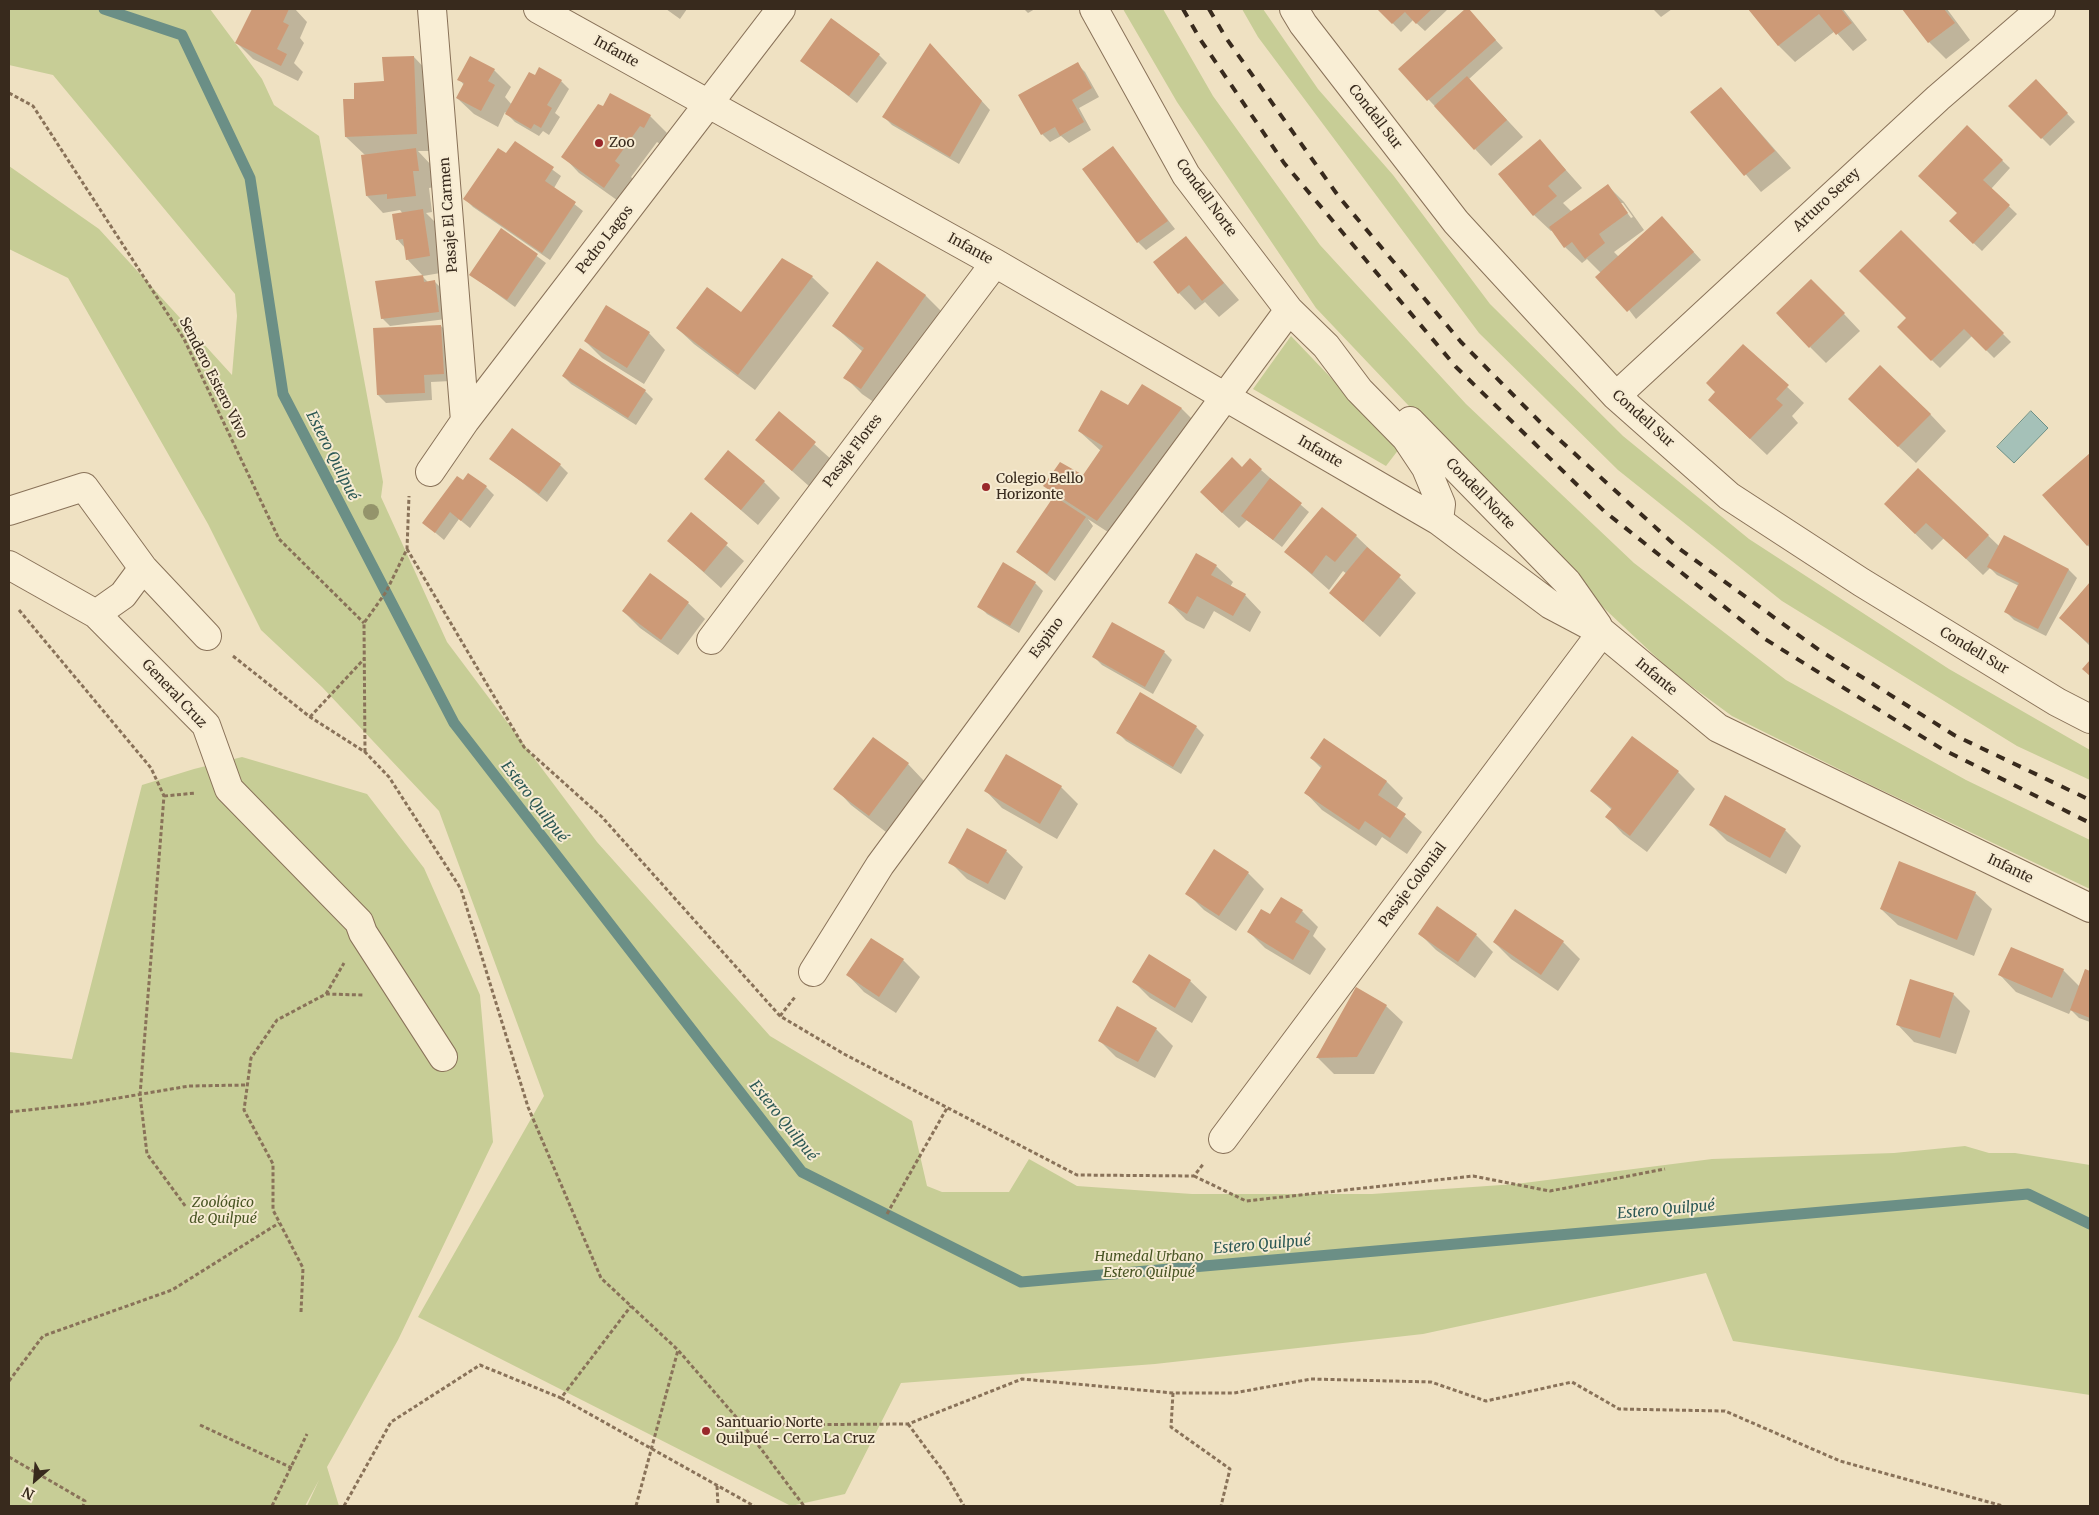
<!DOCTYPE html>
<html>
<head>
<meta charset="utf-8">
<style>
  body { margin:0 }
  #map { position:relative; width:2099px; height:1515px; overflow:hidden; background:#efe1c2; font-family:Merriweather,serif }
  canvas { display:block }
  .frame { position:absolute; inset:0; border:10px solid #382a1d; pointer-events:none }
  .north { position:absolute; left:10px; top:1455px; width:50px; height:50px; -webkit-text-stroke:4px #f6ebd2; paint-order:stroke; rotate:207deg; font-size:14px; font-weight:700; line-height:20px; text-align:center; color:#382a1d }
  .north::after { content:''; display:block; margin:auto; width:18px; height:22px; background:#382a1d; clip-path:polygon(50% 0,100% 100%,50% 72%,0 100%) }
</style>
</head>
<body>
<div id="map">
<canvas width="2099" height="1515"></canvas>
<div class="frame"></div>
<div class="north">N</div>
</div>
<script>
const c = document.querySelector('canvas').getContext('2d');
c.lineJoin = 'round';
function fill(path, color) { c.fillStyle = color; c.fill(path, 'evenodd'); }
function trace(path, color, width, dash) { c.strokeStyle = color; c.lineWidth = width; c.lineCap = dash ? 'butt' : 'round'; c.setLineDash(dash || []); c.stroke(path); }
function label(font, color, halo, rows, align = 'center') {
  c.font = font + ' Merriweather,serif'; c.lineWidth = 4; c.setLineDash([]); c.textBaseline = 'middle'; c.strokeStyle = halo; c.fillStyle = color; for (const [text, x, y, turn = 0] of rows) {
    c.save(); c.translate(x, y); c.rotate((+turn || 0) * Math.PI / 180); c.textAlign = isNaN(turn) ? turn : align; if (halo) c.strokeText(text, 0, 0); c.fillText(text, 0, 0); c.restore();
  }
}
const green = new Path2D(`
  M9 9H210L262 79 274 105 319 136 383 482 381 497 447 642 597 842 770 1036 912 1121 927 1186 942 1192H1009L1029 1159 1077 1186 1192 1194H1372L1516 1184 1712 1159 1894 1153 1965 1146 1989 1153H2015L2090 1165V1395L1733 1341 1706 1273 1423 1334 1155 1364 901 1383 845 1494 791 1506 418 1317 544 1096 439 811 322 687 261 630 208 524 68 278 9 249V166L99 229 232 375 237 316 235 294 53 75 9 65Z
  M1123 9H1163L1213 96 1320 245 1466 404 1634 563 1786 680 1966 780 2090 840V889L1873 786 1732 716 1672 672 1574 580 1316 308 1177 102Z
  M1242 9H1263L1318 89 1393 175 1490 304 1623 436 1749 539 1949 669 2090 750V780L2017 746 1782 601 1618 470 1479 333 1258 37Z
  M1291 336 1399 449 1386 466 1253 389Z
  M242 757 367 794 424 868 480 995 493 1142 398 1340 327 1467 339 1506H307L319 1480 305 1506H9V1052L72 1059 142 785 194 769Z`);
const water = new Path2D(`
  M2031 411 2048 428 2014 463 1997 447Z`);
const shadow = new Path2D(`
  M253 9H295L307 22 300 38 304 43 294 63 303 72 298 81 253 59 237 43Z
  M666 9H687L680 19Z
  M1024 9H1035L1028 13Z
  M1379 9H1448L1425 31 1413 20 1401 32Z
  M1467 9 1503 48 1469 79 1523 137 1491 166 1400 69Z
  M1653 9H1672L1661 17Z
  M1750 9H1843L1867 40 1853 51 1835 31 1795 62 1778 45Z
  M1904 9H1947L1970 40 1946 59 1929 42Z
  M938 53 990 110 959 164 892 125 884 117Z
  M879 55 887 63 857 103 802 60Z
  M414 57 430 74 434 151H418L432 166 435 187 429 188 432 212 426 213 440 227 446 272 423 276 407 259 405 248 397 239 403 214 400 210 383 213 367 196 365 155 346 137 356 100 385 82Z
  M1077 64 1085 72 1099 97 1079 108 1091 130 1069 143 1061 136 1050 142 1042 134Z
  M494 70 511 87 505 97 512 105 561 81 569 89 555 113 560 117 549 135 543 131 539 136 515 122 505 112 498 127 474 114 457 98 464 85 459 79Z
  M2036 81 2075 122 2050 146 2010 106Z
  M1721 88 1791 168 1761 192 1692 112Z
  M650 116 667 133 660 144 657 142 631 177 636 182 621 203 579 173 563 156Z
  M1967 127 2010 168 1991 189 2017 214 1982 251 1950 221 1958 213Z
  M1540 141 1582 188 1563 203 1572 212 1608 186 1624 202 1644 230 1614 252 1619 257 1670 226 1701 260 1636 319 1601 273 1587 259 1582 263 1565 247 1553 230 1551 231 1534 215ZM1620 203H1623L1633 217 1631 218Z
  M515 142 561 176 554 188 583 211 550 260 473 207 465 199 506 155Z
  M1112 148 1175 229 1146 250 1138 242Z
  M502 230 546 263 515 307 471 275Z
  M1901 232 2011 342 1994 358 1972 336 1940 368 1898 327 1907 318Z
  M1186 238 1239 300 1219 317 1205 302 1195 310 1179 293Z
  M423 277 428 282H435L443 290 446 319 390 326 382 318Z
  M812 277 829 293 755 390 694 344 677 328 741 314Z
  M925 295 942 312 878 405 862 394 845 377 863 352 834 326Z
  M1828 297 1860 331 1826 363 1810 347Z
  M441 326 449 334 451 381 431 382 432 400 386 403 378 395Z
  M649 333 665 350 644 384 602 358 585 341Z
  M1743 345 1804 403 1792 416 1798 423 1767 455 1709 400 1717 393Z
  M563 376 645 391 653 399 636 425 571 384Z
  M1142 386 1182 409 1198 425 1114 536 1088 519 1093 526 1055 581 1017 552 1055 496 1045 485 1083 476 1101 451 1079 431 1128 406Z
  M779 413 832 460 810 487 757 440Z
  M1930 414 1946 431 1916 463 1866 416Z
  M2090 454V548L2043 495Z
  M491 458 560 465 568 473 547 502Z
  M1242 469 1261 470 1309 512 1282 547 1247 520 1239 528 1218 509Z
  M1918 469 1999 546 2004 536 2069 570 2077 578 2046 636 2014 620 2006 612 2019 586 1997 575 1990 568 1983 575 1944 538 1932 550 1902 521Z
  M705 479 764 482 780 498 758 525Z
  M463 482 486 487 494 495 470 528 459 519 444 540 424 523Z
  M691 514 744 561 721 588 669 541Z
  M1356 536 1416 593 1380 637 1330 593 1347 574 1343 571 1329 590 1286 552Z
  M1216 566 1233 582 1230 587 1245 595 1261 612 1250 632 1214 611 1204 629 1186 620 1170 603Z
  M1035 583 1043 591 1019 633 987 614 979 606Z
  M2090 584V646L2061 618Z
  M688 603 705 619 678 655 640 628 623 611Z
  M1164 652 1172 660 1153 694 1102 665 1094 657Z
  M1196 727 1204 735 1181 774 1126 741 1118 733Z
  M1632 737 1678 772 1695 789 1647 852 1623 834 1607 817 1612 810 1592 791Z
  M1324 739 1387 782 1403 798 1396 809 1422 832 1407 854 1382 837 1376 846 1322 810 1306 793 1322 769 1311 758Z
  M908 764 924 781 886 832 851 805 835 788Z
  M1061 787 1078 804 1057 839 1002 808 986 791Z
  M1711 825 1785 830 1801 846 1786 874 1727 841Z
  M1006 851 1023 867 1005 900 967 879 950 862Z
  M1248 873 1264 889 1236 931 1204 910 1187 893Z
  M1975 893 1992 909 1974 956 1898 925 1881 909Z
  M1437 908 1476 935 1493 952 1475 978 1436 950 1420 934Z
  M1302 911 1318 927 1313 936 1326 949 1310 975 1265 948 1249 932 1270 916Z
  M1516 911 1563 942 1580 959 1558 991 1511 959 1494 942Z
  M903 960 920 977 896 1013 864 992 848 975Z
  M2063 970 2080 987 2085 970 2090 972V1022L2079 1018 2071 1010 2069 1014 2016 992 2000 975Z
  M1190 981 1207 997 1192 1023 1150 998 1134 982Z
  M1953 994 1970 1011 1956 1054 1914 1042 1898 1025Z
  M1386 1006 1403 1022 1374 1074H1334L1318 1058Z
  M1156 1029 1173 1046 1155 1078 1116 1057 1100 1041Z`);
const stream = new Path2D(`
  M104 9 182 35 250 178 283 394 454 723 802 1172 1021 1282 2028 1194 2090 1224`);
const building = new Path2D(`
  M252 9H289L283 22 289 25 277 49 287 54 281 66 235 43Z
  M1377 9H1432L1416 24 1405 12 1392 24Z
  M1465 9H1469L1496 40 1427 101 1398 69Z
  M1748 9H1841L1852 23 1836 35 1819 14 1778 46Z
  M1902 9H1944L1955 23 1928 43Z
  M831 18 880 54 849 96 800 61Z
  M930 43 982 101 950 157 882 117Z
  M414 56 417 134 345 137 343 99H354V83L384 81 382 57Z
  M470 56 495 69 488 81 495 85 481 111 456 98 464 83 457 80Z
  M1078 62 1092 88 1072 100 1084 122 1060 136 1055 127 1041 135 1018 95Z
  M539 67 562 80 547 105 552 108 541 128 534 124 531 129 505 114 529 72 535 75Z
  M1467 76 1507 120 1474 150 1434 106Z
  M2036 79 2068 113 2041 139 2008 106Z
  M1721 87 1775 151 1744 176 1690 112Z
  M610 93 651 115 644 128 640 126 615 161 620 165 604 188 561 157 598 104 603 106Z
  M1967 125 2003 160 1983 180 2010 205 1973 244 1949 221 1957 213 1918 176Z
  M1540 139 1566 170 1548 186 1557 196 1533 216 1498 174Z
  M515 141 554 167 545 181 576 202 542 253 463 199 498 148 506 153Z
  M1113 146 1168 221 1137 243 1082 169Z
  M416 148 419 171H413L416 196 387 199V194L366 196 361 155Z
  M1608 184 1628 213 1599 234 1605 243 1585 259 1572 242 1564 248 1549 227Z
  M423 209 430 256 406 260 403 239 396 240 392 214Z
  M1662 216 1694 252 1627 312 1595 277Z
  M501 228 538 254 507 300 469 275Z
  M1901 230 2004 333 1986 351 1964 329 1931 361 1897 327 1906 318 1859 271Z
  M1186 236 1224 283 1202 301 1189 285 1178 294 1153 262Z
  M782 258 813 276 738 375 676 328 707 287 741 312Z
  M877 261 926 295 861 389 843 378 864 348 832 326Z
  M423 275 424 282 435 280 439 312 381 319 375 281Z
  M1811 279 1845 313 1809 348 1776 313Z
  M606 305 650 332 627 368 584 341Z
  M441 325 444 374 424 375 425 393 377 395 373 328Z
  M1743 344 1789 385 1776 399 1783 405 1750 439 1708 400 1715 392 1706 383Z
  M580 348 646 390 628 418 562 376Z
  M1880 365 1931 414 1898 447 1848 399Z
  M1142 384 1182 408 1097 521 1043 486 1060 462 1083 475 1103 446 1078 431 1101 390 1128 405Z
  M779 411 816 442 792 471 755 440Z
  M512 428 561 464 539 494 489 459Z
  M728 450 765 481 741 510 704 479Z
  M2090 453V543L2087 546 2042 495Z
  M1232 457 1242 467 1250 458 1262 469 1222 513 1200 492Z
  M1918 468 1989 535 1966 559 1926 523 1915 534 1884 504Z
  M468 473 487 486 461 521 450 512 435 533 422 523 457 476 463 480Z
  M1270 478 1302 503 1273 540 1241 516Z
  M1054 496 1086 517 1047 574 1016 552Z
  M1322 507 1357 535 1335 562 1326 555 1312 574 1284 552Z
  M691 512 728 543 704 572 667 541Z
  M2004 535 2069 569 2038 629 2004 612 2019 583 1987 567Z
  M1367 547 1401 575 1363 622 1329 593Z
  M1196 553 1217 565 1211 575 1246 594 1233 616 1197 596 1187 614 1168 603Z
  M1003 562 1036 582 1010 626 977 607Z
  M650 573 689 602 661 640 622 611Z
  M2090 582V641L2088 643 2059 618Z
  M1112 622 1165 651 1145 687 1092 657Z
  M2090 660V676L2082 669Z
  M1140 692 1197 726 1173 767 1116 733Z
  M1632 736 1679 771 1630 836 1605 817 1612 808 1590 791Z
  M873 737 909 763 869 816 833 789Z
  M1324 738 1387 781 1378 795 1406 814 1390 838 1365 821 1359 830 1304 793 1322 766 1310 758Z
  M1006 754 1062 786 1040 824 984 791Z
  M1725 795 1786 829 1770 858 1709 825Z
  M967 828 1007 850 988 884 948 863Z
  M1214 849 1249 872 1219 916 1185 894Z
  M1899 861 1976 892 1957 940 1880 909Z
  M1281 897 1303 910 1295 922 1310 931 1293 960 1247 932 1261 909 1270 914Z
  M1437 906 1477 934 1458 962 1418 934Z
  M1515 909 1564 941 1541 975 1493 942Z
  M871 938 904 959 879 997 846 975Z
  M2011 947 2064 969 2052 998 1998 975Z
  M1149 954 1191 980 1175 1008 1132 982Z
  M2085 969 2090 971V1018L2070 1010Z
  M1910 979 1954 993 1940 1038 1896 1025Z
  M1356 987 1387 1005 1357 1057 1316 1058Z
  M1117 1006 1157 1028 1138 1062 1098 1041Z`);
const path = new Path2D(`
  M9 93 33 106 184 339 279 539 364 623
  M407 549 524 747 602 817 780 1016 844 1054 1077 1175 1194 1176 1204 1163
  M19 610 151 768 164 796 140 1095 147 1154 186 1207
  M233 656 310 717 365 752 389 777 461 889 528 1107 601 1278 678 1350 743 1425 804 1506
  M310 717 364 659
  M365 752 364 623 386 592 407 549 409 496
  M164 796 196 793
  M326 994 344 963
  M780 1016 795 997
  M9 1112 83 1104 189 1086 247 1085
  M1194 1176 1246 1201 1473 1176 1550 1191 1665 1169
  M887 1214 947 1108
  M301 1312 303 1268 273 1210V1164L244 1110 251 1058 277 1020 326 994 363 995
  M9 1381 43 1336 172 1290 279 1223
  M1173 1393 1171 1427 1230 1469 1221 1506
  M561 1398 754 1506
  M908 1424 946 1475 964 1506
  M200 1425 292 1468
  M743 1425 908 1424 1022 1379 1173 1393H1234L1311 1379 1431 1382 1486 1401 1572 1382 1619 1409 1725 1411 1840 1461 2003 1506
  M9 1457 85 1501 83 1506
  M717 1486 718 1506
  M272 1506 307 1434
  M344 1506 391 1422 480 1365 561 1398 631 1306
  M636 1506 678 1350`);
const minor = new Path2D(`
  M432 9 465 421
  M538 9 995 263 1439 521 1551 605 1602 632 1718 728 2090 908
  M1094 9 1186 175 1289 310 1326 346 1359 390 1406 438 1426 468 1441 504 1439 521
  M1294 9 1303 24 1456 222 1616 396 1729 496 1861 582 2057 702 2090 719
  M1616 396 1938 98 2041 9
  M1410 421 1567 582 1598 626
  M430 472 465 421 781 9
  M9 511 84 487 143 568 207 636
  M9 565 96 614 123 595 143 568
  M96 614 206 725 229 789 359 922 363 933 443 1057
  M711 640 995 263
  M813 972 880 865 1289 310
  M1223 1139 1602 632`);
const rail = new Path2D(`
  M1183 9 1200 39 1284 163 1456 367 1604 511 1765 639 1942 749 2090 823
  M1209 9 1226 38 1339 197 1461 342 1540 422 1677 547 1819 650 1954 735 2090 800`);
const trees = [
  [371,512]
];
const markers = [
  [599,143,5,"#99282b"],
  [986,487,5,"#99282b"],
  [706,1431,5,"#99282b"]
];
const streetNames = [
  ["Infante",616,52,29],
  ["Condell Sur",1375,117,52],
  ["Condell Norte",1206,198,54],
  ["Arturo Serey",1827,200,-43],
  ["Pasaje El Carmen",449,215,-94],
  ["Pedro Lagos",605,240,-52],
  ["Infante",970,249,29],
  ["Sendero Estero Vivo",213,378,63],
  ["Condell Sur",1643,419,42],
  ["Pasaje Flores",853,451,-53],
  ["Infante",1320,452,30],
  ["Condell Norte",1480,494,46],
  ["Espino",1047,638,-54],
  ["Condell Sur",1974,651,31],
  ["Infante",1656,677,40],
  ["General Cruz",174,694,47],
  ["Infante",2010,869,26],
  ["Pasaje Colonial",1413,885,-53]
];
const poiNames = [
  ["Zoo",609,143],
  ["Colegio Bello",996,479],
  ["Horizonte",996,495],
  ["Santuario Norte",716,1423],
  ["Quilpué - Cerro La Cruz",716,1439]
];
const parkNames = [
  ["Zoológico",223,1203],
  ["de Quilpué",223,1219],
  ["Humedal Urbano",1149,1257],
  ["Estero Quilpué",1149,1273]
];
const waterNames = [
  ["Estero Quilpué",332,456,63],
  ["Estero Quilpué",534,802,52],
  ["Estero Quilpué",783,1121,51],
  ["Estero Quilpué",1666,1210,-5],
  ["Estero Quilpué",1262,1245,-5]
];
fill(green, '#c7cd96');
fill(water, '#a5c1b8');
trace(water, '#6b8f86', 1);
fill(shadow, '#0003');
trace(stream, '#6b8f86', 11);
fill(building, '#cd9a77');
trace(minor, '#897259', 30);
trace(path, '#897259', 3, [4, 2.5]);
trace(minor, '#f9eed5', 28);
trace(rail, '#382a1d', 4, [9, 9]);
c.fillStyle = '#94946b';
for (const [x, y] of trees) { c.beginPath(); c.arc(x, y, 8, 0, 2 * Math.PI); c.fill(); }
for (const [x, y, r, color] of markers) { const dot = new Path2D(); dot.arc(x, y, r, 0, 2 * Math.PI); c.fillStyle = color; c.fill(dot); trace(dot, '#f6ebd2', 2); }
label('14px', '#382a1d', '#f6ebd2', streetNames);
label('14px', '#382a1d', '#f6ebd2', poiNames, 'left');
label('italic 14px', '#495524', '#f6ebd2', parkNames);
label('italic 15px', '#2c5855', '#f6ebd2', waterNames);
</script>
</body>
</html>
